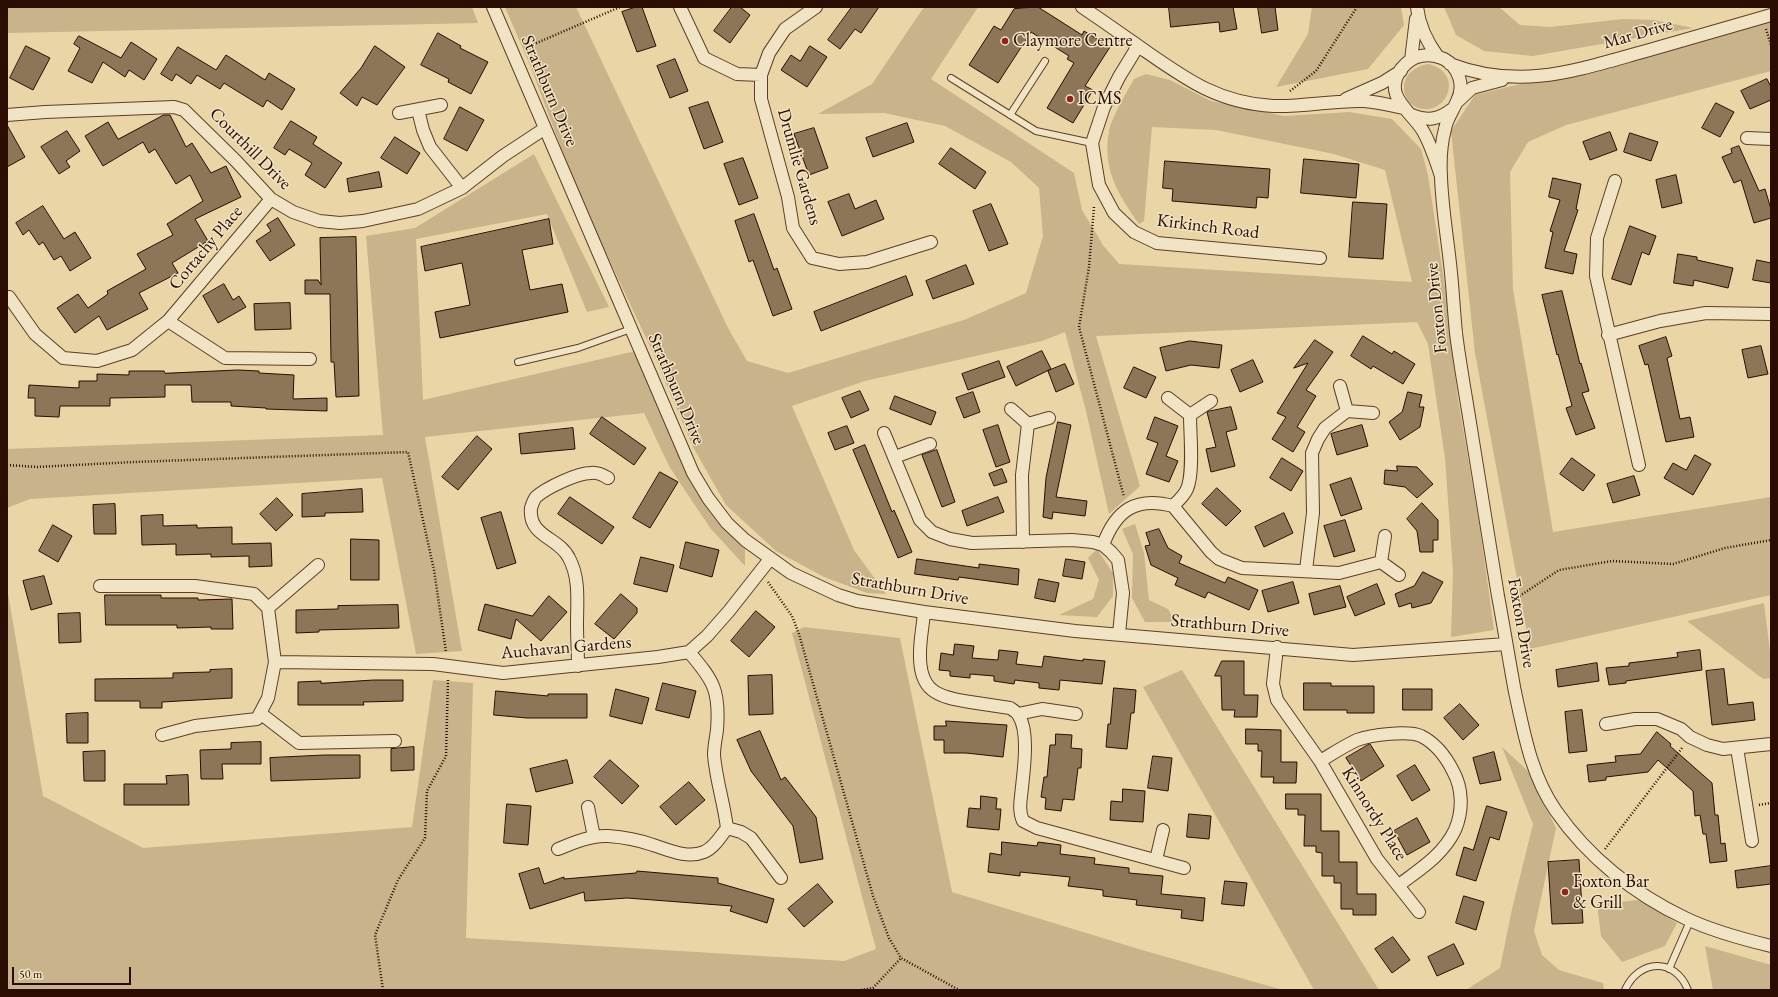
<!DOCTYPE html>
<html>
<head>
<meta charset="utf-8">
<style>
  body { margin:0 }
  #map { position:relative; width:1778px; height:997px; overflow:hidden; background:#e9d5a6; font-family:"EB Garamond",serif }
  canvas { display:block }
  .frame { position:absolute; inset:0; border:8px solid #2a0c01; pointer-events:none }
  .scale { position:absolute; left:12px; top:967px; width:119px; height:18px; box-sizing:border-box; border:2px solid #2a0c01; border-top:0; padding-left:5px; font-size:12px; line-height:14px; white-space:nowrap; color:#2a0c01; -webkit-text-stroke:3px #f1e4c5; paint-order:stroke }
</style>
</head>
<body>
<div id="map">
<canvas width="1778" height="997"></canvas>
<div class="frame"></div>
<div class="scale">50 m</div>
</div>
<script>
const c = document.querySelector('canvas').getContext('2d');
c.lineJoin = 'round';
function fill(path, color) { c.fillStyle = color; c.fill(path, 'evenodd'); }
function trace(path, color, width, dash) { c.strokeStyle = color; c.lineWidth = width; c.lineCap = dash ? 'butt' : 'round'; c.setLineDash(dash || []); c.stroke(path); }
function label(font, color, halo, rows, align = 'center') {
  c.font = font + ' "EB Garamond",serif'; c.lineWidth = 3; c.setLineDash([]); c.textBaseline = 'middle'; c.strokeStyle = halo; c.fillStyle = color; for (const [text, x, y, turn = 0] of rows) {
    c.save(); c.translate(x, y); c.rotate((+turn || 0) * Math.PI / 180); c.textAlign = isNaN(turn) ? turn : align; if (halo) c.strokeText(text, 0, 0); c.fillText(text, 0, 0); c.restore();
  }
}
const green = new Path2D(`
  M7 7H472L478 23 7 33Z
  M505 7H576L728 328 747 361 788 373 964 320 1026 293 1043 236 1039 188 1011 162 945 126 884 113 818 114 872 84 924 7H978L931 79 1074 173 1082 210 1103 245 1119 264 1412 282 1385 170 1334 154 1216 130 1152 127 1144 221 1139 224C1118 194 1102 169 1109 131 1111 119 1127 91 1134 79L1146 74 1170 80 1211 101 1284 116 1349 112 1392 119 1421 149 1428 175 1446 294 1458 399 1480 528 1494 630 1451 637 1453 572 1445 458 1428 344 1417 322 1096 336 1140 486 1109 514 1086 411 1065 332 1042 341 865 381 792 406 854 550 886 594 867 593 824 577 776 551 726 505 693 447 654 355 578 193 530 65Z
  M1312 7H1401L1404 25 1368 69 1276 87 1308 34Z
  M1444 7H1499L1520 25 1550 27 1623 19 1654 20 1693 28 1533 56 1484 51 1456 35Z
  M1771 15V71L1566 125 1528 142 1510 172 1513 289 1553 532 1771 497V595L1530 649 1475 353 1451 131 1475 95 1570 72Z
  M1428 64C1467 73 1445 120 1416 107 1412 105 1408 102 1406 97 1399 79 1412 67 1428 64Z
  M534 154 609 307 587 312 547 214 416 239 423 400 640 350 693 473 745 540V566L711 529 686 492 669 466 644 413 425 437 462 651 416 654 382 478 30 499 7 508V449L383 435 366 236 415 228Z
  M1135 524 1144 553 1149 600 1168 609 1175 622H1145L1132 598 1133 554 1122 529Z
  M1097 549 1113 573V596L1097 617 1059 615 1093 599 1099 580 1088 558Z
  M7 588 43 796 143 848 412 827 433 680 473 683 466 938 844 961 876 949 792 633 804 627 900 638 952 892 1142 950 1283 990H7Z
  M1764 603 1771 660V678L1763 679 1687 621Z
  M1182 670 1379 990H1314L1143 687Z
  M1502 747 1528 771 1556 828 1534 931 1542 955 1559 970 1603 983 1604 990H1466L1500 968 1512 909 1533 824Z
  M1639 900 1677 923 1665 946 1622 962 1601 936 1597 904Z
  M1705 946 1771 965V990H1713Z`);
const building = new Path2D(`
  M636 7H642L656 46 637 52 622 12Z
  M732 7H740L750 15 730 43 714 31Z
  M852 7H879L861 33 855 29 840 49 828 40Z
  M1038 7 1082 35 1084 31 1110 47 1085 86 1093 90 1073 123 1047 108 1074 63 1067 59 1069 56 1031 32 998 83 969 65 994 26 1001 30 1014 9Z
  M1169 7H1233L1237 29 1220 32 1219 22 1171 27Z
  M1258 7H1275L1278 30 1262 33Z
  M438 33 461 46 460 48 488 62 471 94 448 82 449 79 421 65Z
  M79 36 121 58 131 42 157 59 144 80 129 70 125 77 103 62 92 83 68 71 80 48 74 44Z
  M26 46 50 58 33 90 10 78Z
  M375 46 405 67 377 105 362 97 357 106 340 93 361 68Z
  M810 46 827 57 807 87 781 70 791 55 800 61Z
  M178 47 216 70 226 55 265 80 269 73 295 89 282 110 267 100 263 107 224 83 220 89 197 75 191 84 176 74 172 81 161 74Z
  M675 59 688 91 670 98 657 66Z
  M1767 79 1771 87V100L1750 109 1741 91Z
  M708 102 723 142 704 149 689 108Z
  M1716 103 1734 112 1720 137 1702 128Z
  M460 107 484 120 467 151 444 139Z
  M164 115H170L186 147 192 143 211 173 226 166 241 197 195 219 208 241 172 263 178 273 139 293 148 309 107 330 99 316 75 333 57 308 78 294 88 308 108 294 107 291 146 269 137 254 173 235 167 224 203 201 190 175 176 184 155 149 149 153 143 142 103 166 85 136 108 122 118 139Z
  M291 121 317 137 313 144 342 163 325 188 305 175 312 163 289 149 285 155 274 148Z
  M907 123 914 142 873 157 866 138Z
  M7 125 25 157 7 167Z
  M814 128 828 168 809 175 794 134Z
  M67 131 80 151 66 161 70 167 59 174 41 147Z
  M1610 132 1617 150 1590 160 1583 142Z
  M1630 133 1658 142 1651 161 1624 152Z
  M395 137 420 153 407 174 381 158Z
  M1739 146 1759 191 1765 189 1771 209V218L1754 223 1741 180 1734 183 1722 157 1732 153 1731 149Z
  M951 148 986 172 975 189 939 164Z
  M743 158 758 198 739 205 724 164Z
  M1304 159 1359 164 1356 198 1301 193Z
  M1165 161 1270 169 1268 198 1257 197 1256 208 1172 201 1173 189 1163 188Z
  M379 172 382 187 349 192 347 179Z
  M1676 175 1682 203 1662 208 1656 180Z
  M1553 178 1581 184 1576 209 1578 210 1564 251 1577 254 1573 274 1545 268 1553 232 1550 231 1560 200 1549 197Z
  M849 194 855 209 876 200 884 219 842 236 828 202Z
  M1353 202 1387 204 1383 259 1349 257Z
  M991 204 1008 244 989 251 973 211Z
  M43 206 64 239 75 232 91 258 70 271 61 256 54 260 43 242 39 245 29 230 23 235 16 223Z
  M754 214 774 270 777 268 792 309 773 316 753 260 749 262 735 221Z
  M278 218 295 245 270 261 256 241 271 231 267 225Z
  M549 219 553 244 522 250 530 290 562 284 568 312 440 338 435 312 470 305 462 263 425 271 421 247Z
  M1630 226 1656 236 1649 255 1642 252 1631 285 1612 279Z
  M356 237 359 396 336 397 334 362H331L330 294H305V280H318L321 285 320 238Z
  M1678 254 1697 257V260L1733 268 1728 288 1694 280 1693 286 1674 283Z
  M1757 260 1771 263V283L1753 280Z
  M966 265 974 284 933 299 926 281Z
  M906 276 913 295 821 331 814 312Z
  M224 284 233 300 239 296 246 307 218 323 203 296Z
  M1562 291 1580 364 1581 363 1589 391 1582 393 1595 428 1576 435 1566 408 1572 406 1558 354 1557 355 1542 295Z
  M290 303 291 329 255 330 254 304Z
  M1363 336 1392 354 1394 351 1415 364 1403 384 1373 366 1371 369 1351 356Z
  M1666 337 1672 356 1667 358 1680 419 1690 417 1694 437 1666 442 1648 364 1645 365 1639 346Z
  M1315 340 1333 352 1306 390 1316 396 1297 427 1305 432 1293 452 1272 439 1286 417 1277 413 1308 363 1294 368Z
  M1190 341 1222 345 1219 368 1191 365 1166 371 1160 348Z
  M1761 346 1768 374 1748 378 1742 350Z
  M1042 351 1051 369 1016 386 1007 367Z
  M1253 360 1263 382 1240 392 1231 370Z
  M999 361 1005 377 968 390 962 374Z
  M1065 364 1074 384 1056 392 1048 371Z
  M1134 367 1156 377 1146 398 1124 388Z
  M238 370 259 371V373L294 375 293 399 327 398V411L266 409V408L231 406V402H192L191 385H165V397L110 398V406H60L59 417 35 416V398H28L29 385 79 388V381H97V374L129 375V371H164L165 373Z
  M860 391 869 410 851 418 842 398Z
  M973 392 980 412 964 418 956 398Z
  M1408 392 1422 395 1419 407H1424L1420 427 1400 440 1389 422 1402 412Z
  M895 396 936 412 931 425 890 409Z
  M1231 407 1237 429 1226 432 1235 466 1211 472 1206 449 1216 447 1207 412Z
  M602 417 646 448 634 465 590 434Z
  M1155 417 1178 426 1166 456 1178 461 1169 482 1146 474 1158 443 1147 439Z
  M1058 422 1071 425 1056 497 1087 501 1085 516 1053 512 1052 519 1043 517 1046 478Z
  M998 425 1010 462 996 467 983 430Z
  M1362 425 1368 446 1337 455 1331 434Z
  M847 426 854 443 835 450 828 433Z
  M573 428 575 449 521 454 519 434Z
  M477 436 492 449 458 490 442 477Z
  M865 445 892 512 894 510 912 552 898 558 853 450Z
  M937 450 955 502 942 507 922 455Z
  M1695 455 1711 464 1693 495 1664 478 1673 463 1686 470Z
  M1282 458 1303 471 1291 491 1270 478Z
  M1572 458 1595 475 1583 491 1560 474Z
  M1397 466 1417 467 1433 484 1417 498 1405 487 1384 484 1385 470 1397 471Z
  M1002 469 1007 482 994 486 989 474Z
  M660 472 678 482 650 528 633 518Z
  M1634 476 1640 495 1613 503 1607 484Z
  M1351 478 1362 509 1341 516 1330 485Z
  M1217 488 1241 511 1226 526 1202 504Z
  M362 489 363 512 325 513V516L302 517V494Z
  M570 497 614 527 602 544 558 514Z
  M998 497 1004 512 967 526 962 511Z
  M277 498 293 515 276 531 260 514Z
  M1422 503 1438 520V540H1433V552H1420L1417 531 1407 519Z
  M115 504 116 534H94L93 505Z
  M501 512 516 563 497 569 481 518Z
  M1284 513 1293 533 1264 547 1255 527Z
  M163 515V526L197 525V528L232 527V544L271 543 272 566 249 567V556L211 557V554L176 555V544L142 545 141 516Z
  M1345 520 1355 551 1334 557 1324 526Z
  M53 525 72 536 58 562 39 551Z
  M1159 529 1168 548 1182 556 1179 563 1225 583 1228 577 1258 590 1249 610 1208 592 1205 598 1175 585 1178 578 1151 565 1145 546 1150 545 1146 533Z
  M351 539 379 540V580H351Z
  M686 542 719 550 712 577 680 568Z
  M641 557 674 565 667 592 634 584Z
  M917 559 979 568V564L1019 569 1018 585 959 577 958 580 915 574Z
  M1066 559 1085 562 1082 579 1063 576Z
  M1423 572 1443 582 1431 603 1412 608 1411 603 1399 607 1395 594 1414 586Z
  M44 576 52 604 31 610 23 581Z
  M1039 579 1059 583 1055 602 1035 598Z
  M1293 582 1299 603 1268 612 1262 591Z
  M1377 584 1385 604 1355 616 1347 597Z
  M1340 586 1346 607 1314 615 1309 594Z
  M621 594 637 608V613L614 639 595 624Z
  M105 595H161V598H198V600L232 599 233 629H211V627L177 628V625H106Z
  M549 596 567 612 541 641 516 619 511 639 478 630 485 604 532 616Z
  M398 605 399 628 319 630V632L296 633V610L338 609V606Z
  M756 611 775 627 749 657 731 641Z
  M80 613 81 642 59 643 58 614Z
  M955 644 974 646 972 658 998 660 999 650 1018 652 1016 664 1042 667 1044 656 1083 661V659L1105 661 1102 684 1060 680 1059 690 1039 688V683L1015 680 1014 684 994 681V676L970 674V678L950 676V671L939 670 941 653 953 655Z
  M1700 650 1702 670 1626 681V683L1609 685 1606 668 1629 666V663L1678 657 1677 653Z
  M1222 661H1244V695H1258L1257 717H1234L1235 710H1222L1221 676H1215Z
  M1597 663 1599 681 1558 687 1556 670Z
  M232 669V698L162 702V708H140V701H95V679L173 678V673L210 672V670Z
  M1724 669 1728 705 1753 702 1755 720 1712 725 1706 671Z
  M772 675 773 714 749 715 748 676Z
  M374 680H403V701L363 702 364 705H298V682L321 681V683Z
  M663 683 696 691 689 718 656 710Z
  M1304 683H1331V686H1374V713H1347V710H1304Z
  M1114 688 1136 690 1134 713H1131L1127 749 1106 747 1108 724H1110Z
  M616 689 649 698 642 724 610 716Z
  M1403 689H1432V710H1403Z
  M496 691 548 696V694H587V718H527L494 715Z
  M1460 704 1479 725 1463 740 1444 718Z
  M1582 710 1587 751 1569 753 1565 712Z
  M88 713V743H67L66 714Z
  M946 721 1007 725 1003 757 966 753H944V740H934V726H946Z
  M1246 729 1281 730V762H1297L1296 783H1273L1274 777H1261L1262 751H1258V744H1246Z
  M760 731 781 780 785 777 816 817 823 859 800 863 793 826 751 771 737 740Z
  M1657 732 1671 744 1670 746 1712 783 1715 815H1718L1721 844 1725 843 1727 861 1710 863 1706 834H1703L1700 815 1695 816 1693 791 1658 760 1648 772 1606 777V780L1589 782 1587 765 1616 762 1615 756 1640 754Z
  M1056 734 1072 735 1071 748 1082 749 1081 768H1078L1074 800 1063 799 1061 811 1045 809 1046 798 1041 797 1044 777H1047L1050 745H1055Z
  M261 742V764H222L223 779H201L200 750 231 749V743Z
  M1370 744 1384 766 1361 781 1346 758Z
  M414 747V770L391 771V749Z
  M105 751V781H84L83 752Z
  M1494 752 1501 780 1480 784 1473 758Z
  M325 755H360V778L271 781 270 758Z
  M1153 756 1172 758 1168 791 1148 788Z
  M567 760 573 783 536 792 530 769Z
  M610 760 639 786 622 804 594 777Z
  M1415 765 1430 790 1412 801 1397 776Z
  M188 775 189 805H124V784H167L166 776Z
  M689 782 705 800 676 825 660 807Z
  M1123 789 1145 791 1143 822 1110 820 1111 801 1122 802Z
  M1286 794H1321V831H1339V862H1357V894H1376V915H1353V909H1341V883H1334V876H1322V853L1316 852V846H1304L1305 815H1298V809H1286Z
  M981 796 997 798 996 809H1001L999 830 967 827 969 808 980 809Z
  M507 804 531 806 528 845 504 843Z
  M1487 806 1507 812 1499 840 1490 837 1476 881 1456 875 1464 847 1473 850Z
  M1189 814 1211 816 1209 839 1187 837Z
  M1417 818 1430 842 1407 855 1394 831Z
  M1002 842 1037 846 1038 842 1061 845 1060 854 1095 858 1094 864 1129 868V873L1163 876 1161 894 1205 898 1203 921 1181 918 1182 910 1136 905 1137 900 1103 896V890L1068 886 1070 877 1020 872V876L988 872 990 853 1001 855Z
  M1579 860 1583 923 1552 924 1548 862Z
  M1771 866V884L1737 888 1735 871Z
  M539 868 544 884 564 877V879L636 873 637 871 718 878V883L774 899 767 923 730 911 732 906 627 898 585 901 584 892 530 909 519 874Z
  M1225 881 1247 883 1244 906 1222 904Z
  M818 884 833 902 804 927 788 909Z
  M1464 896 1484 902 1476 930 1456 923Z
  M1393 937 1410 960 1392 973 1375 949Z
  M1454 944 1464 964 1437 976 1428 957Z`);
const path = new Path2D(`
  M1766 29 1771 45
  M525 48 620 7
  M1290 91 1316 71 1357 7
  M1094 207 1089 267 1079 327 1124 497
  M7 465 37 467 134 462 408 452 434 570 446 652
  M768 582 792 616 799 634 873 896 889 938 901 958 959 990
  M1512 601 1559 570 1612 561 1673 564 1725 548 1771 540
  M1759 805 1771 803
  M1605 849 1682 748
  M383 990 375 935 398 880 425 838 427 791 446 756 448 679
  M861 990 873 988 901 958`);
const service = new Path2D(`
  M951 78 1036 131 1092 143
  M1010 115 1045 61
  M518 362 578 348 631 329
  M1669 969 1690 921
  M1625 990C1639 959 1675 957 1688 990`);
const minor = new Path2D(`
  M493 7 693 473 708 498 727 523 745 540 791 573 838 595 857 601 924 612 1075 631 1353 655 1506 644
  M680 7 704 58 737 74 761 75
  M816 7 785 29 769 53 761 75V99L788 197 793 228 812 258 839 264 867 262 931 242
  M1082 7C1103 21 1124 36 1144 50 1187 80 1219 103 1273 106 1304 107 1334 100 1364 101 1378 102 1390 105 1403 108
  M1417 7C1419 25 1427 42 1438 57
  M1138 46 1119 77 1104 107 1092 143 1099 185 1114 213 1134 232 1157 243 1320 258
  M1411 60 1416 19
  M1450 64C1521 91 1577 70 1646 51 1687 39 1729 27 1771 15
  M1346 99 1382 83 1401 71
  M1457 102 1472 88 1502 80
  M418 110 423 130 430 147 462 188
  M399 113 441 105
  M7 115 45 112 174 107 184 110 236 161 271 199 293 212 319 221 340 223 363 221 418 209 462 188 503 156 544 129
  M1412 115C1427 121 1438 120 1451 110
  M1747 138 1771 139
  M1441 176C1436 161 1431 145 1423 131 1411 111 1382 96 1401 69 1406 63 1413 57 1421 56 1429 54 1437 56 1444 59 1459 67 1465 86 1457 101 1453 111 1447 118 1445 129 1441 144 1440 161 1441 177 1442 209 1448 241 1451 273 1453 293 1454 313 1456 333 1460 365 1466 397 1471 429 1480 485 1489 541 1498 596 1504 628 1509 660 1515 692 1524 733 1531 775 1556 811 1588 857 1634 894 1685 918 1712 931 1742 939 1771 946
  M1615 181 1597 238 1596 276 1639 465
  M9 297 35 334 63 358 97 361 132 350 168 321 271 199
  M168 321 225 358 310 359
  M1608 335 1660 321 1706 313 1771 314
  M1340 386 1347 411 1373 413
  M1168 398 1190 415 1211 401
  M1011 409 1028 424 1049 418
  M884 433 920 520 932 532 950 539 972 543 1072 540 1093 542 1103 545 1111 552 1118 560 1123 593 1119 634
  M895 457 930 444
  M1173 506C1178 501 1184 496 1187 489 1194 473 1190 434 1190 415
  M1385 536 1381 562 1399 575
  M1023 542 1022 475 1028 424
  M1103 545C1116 510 1136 496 1173 506L1211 552 1219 559 1242 568 1339 573 1381 562
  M1306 570 1313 513 1312 453 1318 439 1325 428 1347 411
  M100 586H195L254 594 268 608 275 662 268 698 257 719 195 726 162 735
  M268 608 318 565
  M924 612C923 626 920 639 920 653 919 691 937 697 970 702 983 704 996 706 1010 708 1013 710 1017 712 1019 716 1029 732 1024 768 1022 787 1021 799 1018 810 1023 821L1037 828 1184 868
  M1277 647 1273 684 1277 700 1320 761 1377 859 1419 912
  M275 662 433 664 503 673 658 657 689 652 707 636 729 611 770 559
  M578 666C578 652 577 638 577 624 577 602 580 578 569 558 559 537 528 537 531 508 532 505 534 499 536 497 546 488 577 473 591 473 597 472 603 475 608 478
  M260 713 299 743 395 741
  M1018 714 1042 709 1076 714
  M1606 724 1635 719H1657L1681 729 1690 737 1707 745 1723 749 1771 744
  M1737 748 1752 841
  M1320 761C1332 754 1344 746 1357 740 1371 735 1408 730 1421 736 1435 743 1446 757 1453 771 1463 789 1463 811 1455 830 1443 855 1420 869 1399 885
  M588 807 594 837
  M727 828 741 832 751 838 781 878
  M558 849C573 843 591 835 608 836 623 837 639 840 653 845 669 850 687 859 704 852 714 848 721 836 727 828 724 803 716 780 714 755 714 746 716 738 717 730 720 691 714 681 689 652
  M1156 860 1163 830`);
const markers = [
  [1005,41,4,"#8f2418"],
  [1070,99,4,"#8f2418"],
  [1565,892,4,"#8f2418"]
];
const streetNames = [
  ["Mar Drive",1638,34,-16],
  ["Strathburn Drive",549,91,67],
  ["Courthill Drive",250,149,45],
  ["Drumlie Gardens",799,167,74],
  ["Kirkinch Road",1208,227,7],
  ["Cortachy Place",206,248,-50],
  ["Foxton Drive",1437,308,-96],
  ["Strathburn Drive",676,389,67],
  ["Strathburn Drive",910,589,10],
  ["Foxton Drive",1521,623,80],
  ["Strathburn Drive",1230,626,5],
  ["Auchavan Gardens",566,648,-5],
  ["Kinnordy Place",1374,814,58]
];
const poiNames = [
  ["Claymore Centre",1013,41],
  ["ICMS",1078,99],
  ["Foxton Bar",1573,882],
  ["& Grill",1573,903]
];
fill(green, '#c9b38a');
fill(building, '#8d7557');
trace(building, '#2a0c01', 1);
trace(service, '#5a3e2a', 8);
trace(minor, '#5a3e2a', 14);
trace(path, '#2a0c01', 2.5, [1, 2]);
trace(service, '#f1e4c5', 6);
trace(minor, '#f1e4c5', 12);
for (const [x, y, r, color] of markers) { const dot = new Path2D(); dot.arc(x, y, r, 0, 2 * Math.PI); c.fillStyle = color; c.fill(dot); trace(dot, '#f1e4c5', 1.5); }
label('18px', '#2a0c01', '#f1e4c5', streetNames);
label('18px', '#2a0c01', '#f1e4c5', poiNames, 'left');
</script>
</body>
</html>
